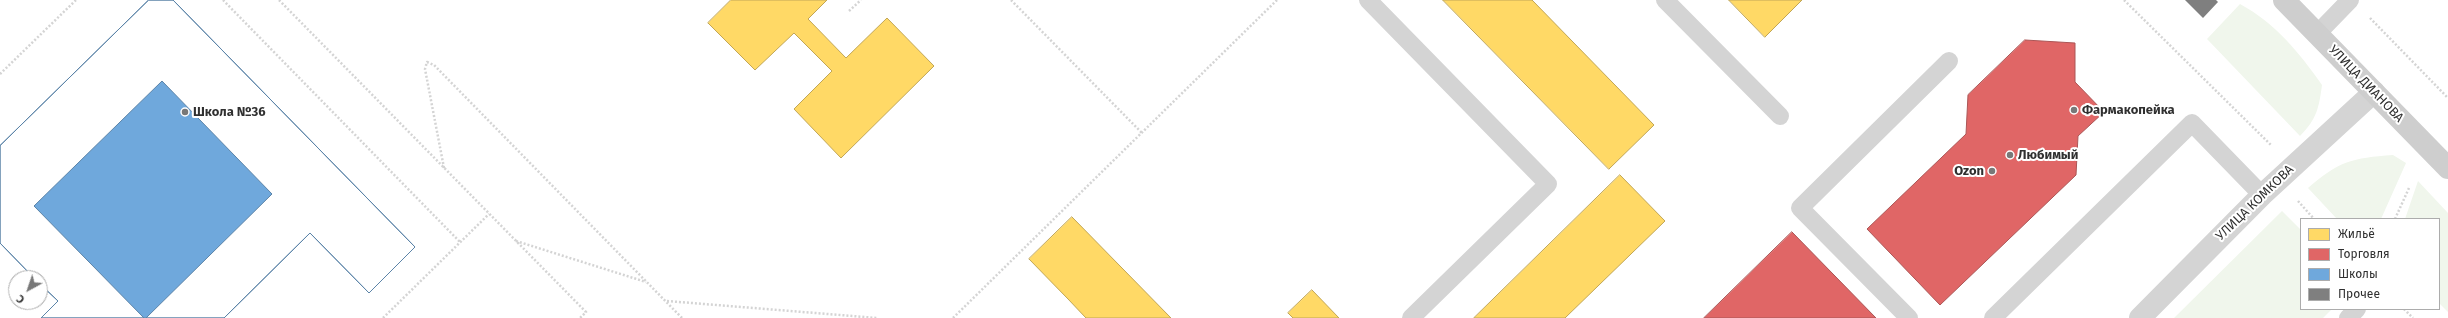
<!DOCTYPE html>
<html>
<head>
<meta charset="utf-8">
<style>
  body { margin:0 }
  #map { position:relative; width:2448px; height:318px; overflow:hidden; background:#fff; font-family:"Fira Sans",sans-serif }
  canvas { display:block }
  .legend { position:absolute; left:2300px; top:218px; width:140px; height:92px; box-sizing:border-box; background:#fff; border:1px solid #acacac; margin:0; padding:5px 7px; list-style:none; font-size:12px; color:#303030 }
  .legend li { display:flex; align-items:center; gap:8px; height:20px }
  .legend b { width:20px; border:1px solid #acacac }
  .north { position:absolute; left:8px; top:270px; width:40px; height:40px; box-sizing:border-box; background:#fff; border:1px solid #acacac; border-radius:50%; rotate:220deg; font-size:11px; font-weight:700; line-height:16px; text-align:center; color:#303030 }
  .north::after { content:''; display:block; margin:auto; width:14px; height:18px; background:#787878; clip-path:polygon(50% 0,100% 100%,50% 72%,0 100%) }
</style>
</head>
<body>
<div id="map">
<canvas width="2448" height="318"></canvas>
<ul class="legend">
<li><b style="height:11px;background:#ffd966"></b>Жильё</li>
<li><b style="height:11px;background:#e06666"></b>Торговля</li>
<li><b style="height:11px;background:#6fa8dc"></b>Школы</li>
<li><b style="height:11px;background:#7f7f7f"></b>Прочее</li>
</ul>
<div class="north">С</div>
</div>
<script>
const c = document.querySelector('canvas').getContext('2d');
c.lineJoin = 'round';
function fill(path, color) { c.fillStyle = color; c.fill(path, 'evenodd'); }
function trace(path, color, width, dash) { c.strokeStyle = color; c.lineWidth = width; c.lineCap = dash ? 'butt' : 'round'; c.setLineDash(dash || []); c.stroke(path); }
function label(font, color, halo, rows, align = 'center') {
  c.font = font + ' "Fira Sans",sans-serif'; c.lineWidth = 4; c.setLineDash([]); c.textBaseline = 'middle'; c.strokeStyle = halo; c.fillStyle = color; for (const [text, x, y, turn = 0] of rows) {
    c.save(); c.translate(x, y); c.rotate((+turn || 0) * Math.PI / 180); c.textAlign = isNaN(turn) ? turn : align; if (halo) c.strokeText(text, 0, 0); c.fillText(text, 0, 0); c.restore();
  }
}
const green = new Path2D(`
  M2240 4C2275 23 2299 52 2322 85 2319 107 2317 119 2300 136L2207 39Z
  M2393 155 2406 163 2381 219H2337L2308 188C2339 161 2352 158 2393 155Z
  M2418 181 2448 213V312L2439 303V219H2405Z
  M2282 211 2301 230V309H2332L2323 318H2174Z`);
const homes = new Path2D(`
  M731 0H827L808 19 846 58 887 18 934 66 841 158 794 109 832 71 794 33 755 70 708 23Z
  M1443 0H1532L1654 125 1609 169Z
  M1729 0H1802L1765 37Z
  M1620 175 1665 221 1565 318H1474Z
  M1072 217 1171 318H1086L1068 299 1029 259Z
  M1312 290 1339 318H1293L1288 313Z`);
const shops = new Path2D(`
  M2025 40 2075 43V82L2104 112 2078 136 2076 175 1940 305 1867 229 1966 134 1968 95Z
  M1792 232 1876 318H1704Z`);
const schools = new Path2D(`
  M149 0H173L415 247 369 293 310 233 224 318H146L272 194 162 81 34 206 144 318H41L58 301 40 284V278H34L0 243V146Z
  M149 0H173L415 247 369 293 310 233 224 318H41L58 301 40 284V278H34L0 243V146Z`);
const building = new Path2D(`
  M2185 0H2216L2218 2 2203 18Z`);
const path = new Path2D(`
  M223 0 460 242
  M279 0 586 312 580 318
  M1011 0 1142 133
  M2124 0 2272 146
  M849 11 861 0
  M2370 18 2448 98
  M0 74 76 0
  M444 168 425 69 427 62 434 65 682 318
  M2298 201 2314 219
  M2395 219 2409 188
  M516 241 646 282
  M667 301 877 318
  M2404 309 2413 318
  M383 318 489 214
  M953 318 1277 0`);
const service = new Path2D(`
  M1368 0 1548 184 1411 318
  M1665 0 1780 116
  M2317 34 2350 0
  M1909 318 1800 208 1949 61
  M1993 318 2192 123 2262 195
  M2348 318 2357 309`);
const minor = new Path2D(`
  M2140 318 2262 195 2374 92`);
const secondary = new Path2D(`
  M2284 0 2448 168`);
const markers = [
  [2074,110,4,"#787878"],
  [185,112,4,"#787878"],
  [2010,155,4,"#787878"],
  [1992,171,4,"#787878"]
];
const streetNames = [
  ["УЛИЦА ДИАНОВА",2366,84,46],
  ["УЛИЦА КОМКОВА",2255,203,-44]
];
const poiNames = [
  ["Фармакопейка",2082,110],
  ["Школа №36",193,112],
  ["Любимый",2018,155],
  ["Ozon",1984,171,"right"]
];
fill(green, '#f0f6ec');
fill(homes, '#ffd966');
trace(homes, '#c1a656', 1);
fill(shops, '#e06666');
trace(shops, '#ab5656', 1);
fill(schools, '#6fa8dc');
trace(schools, '#5c84a8', 1);
fill(building, '#7f7f7f');
trace(path, '#d4d4d4', 2.5, [2, 2]);
trace(service, '#d4d4d4', 18);
trace(minor, '#d4d4d4', 22);
trace(secondary, '#cecece', 22);
for (const [x, y, r, color] of markers) { const dot = new Path2D(); dot.arc(x, y, r, 0, 2 * Math.PI); c.fillStyle = color; c.fill(dot); trace(dot, '#fff', 1.5); }
label('13px', '#303030', '#fff', streetNames);
label('bold 13px', '#303030', '#fff', poiNames, 'left');
</script>
</body>
</html>
